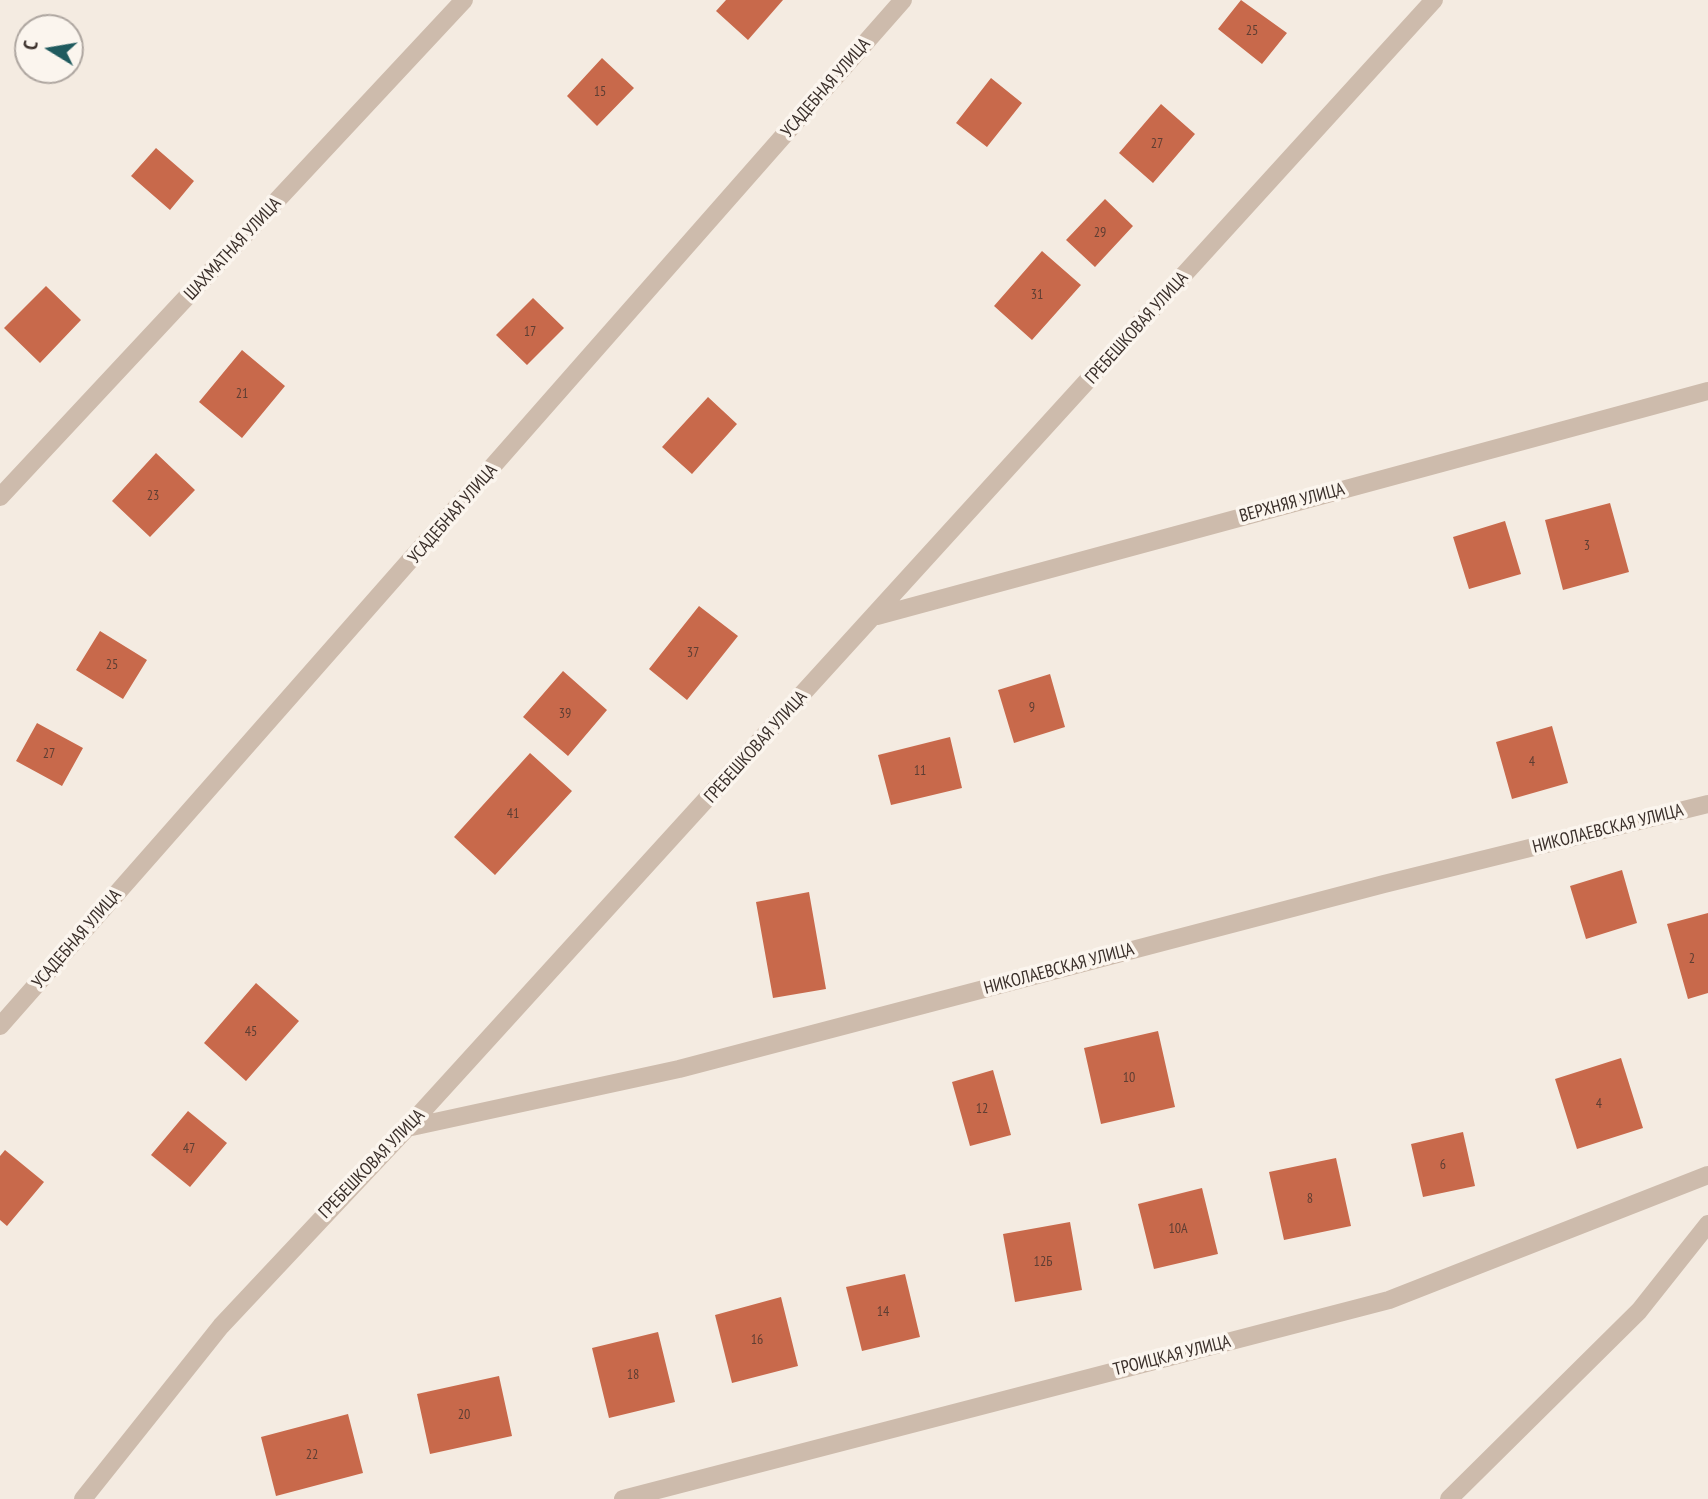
<!DOCTYPE html>
<html>
<head>
<meta charset="utf-8">
<style>
  body { margin:0 }
  #map { position:relative; width:1708px; height:1499px; overflow:hidden; background:#f4ebe1; font-family:"PT Sans Narrow",sans-serif }
  canvas { display:block }
  .north { position:absolute; left:14px; top:14px; width:70px; height:70px; box-sizing:border-box; background:#fbf5ee; border:2px solid #aea6a0; border-radius:50%; rotate:281deg; font-size:19px; font-weight:700; line-height:28px; text-align:center; color:#3b302b }
  .north::after { content:''; display:block; margin:auto; width:24px; height:32px; background:#1f5a5e; clip-path:polygon(50% 0,100% 100%,50% 72%,0 100%) }
</style>
</head>
<body>
<div id="map">
<canvas width="1708" height="1499"></canvas>
<div class="north">С</div>
</div>
<script>
const c = document.querySelector('canvas').getContext('2d');
c.lineJoin = 'round';
function fill(path, color) { c.fillStyle = color; c.fill(path, 'evenodd'); }
function trace(path, color, width, dash) { c.strokeStyle = color; c.lineWidth = width; c.lineCap = dash ? 'butt' : 'round'; c.setLineDash(dash || []); c.stroke(path); }
function label(font, color, halo, rows, align = 'center') {
  c.font = font + ' "PT Sans Narrow",sans-serif'; c.lineWidth = 7; c.setLineDash([]); c.textBaseline = 'middle'; c.strokeStyle = halo; c.fillStyle = color; for (const [text, x, y, turn = 0] of rows) {
    c.save(); c.translate(x, y); c.rotate((+turn || 0) * Math.PI / 180); c.textAlign = isNaN(turn) ? turn : align; if (halo) c.strokeText(text, 0, 0); c.fillText(text, 0, 0); c.restore();
  }
}
const building = new Path2D(`
  M726 0H783L748 40 716 11Z
  M1241 0 1287 33 1262 64 1218 29Z
  M602 58 634 88 597 126 567 96Z
  M991 78 1022 103 987 147 956 123Z
  M1161 104 1195 134 1153 183 1119 153Z
  M156 148 194 181 170 210 131 176Z
  M1105 199 1133 226 1095 267 1066 240Z
  M1042 251 1081 285 1032 340 994 306Z
  M46 286 81 320 40 363 4 328Z
  M533 298 564 328 527 365 496 335Z
  M242 350 285 386 242 438 199 402Z
  M708 397 737 424 692 474 662 447Z
  M156 453 195 490 150 537 112 501Z
  M1610 503 1629 572 1563 590 1545 520Z
  M1505 521 1521 574 1469 589 1453 537Z
  M699 606 738 636 687 700 649 669Z
  M100 631 147 660 123 699 76 670Z
  M563 671 607 710 568 756 523 717Z
  M1050 674 1065 727 1014 743 998 690Z
  M37 723 83 748 62 786 16 761Z
  M1552 726 1568 783 1512 799 1496 742Z
  M950 737 962 788 891 805 878 755Z
  M530 753 572 791 495 875 454 837Z
  M1622 870 1637 923 1586 939 1570 886Z
  M809 892 826 989 773 998 756 902Z
  M1708 913V993L1688 999 1667 924Z
  M256 983 299 1021 246 1081 204 1043Z
  M1158 1031 1175 1107 1101 1124 1084 1048Z
  M1621 1058 1643 1128 1577 1149 1555 1079Z
  M993 1070 1011 1135 970 1146 952 1082Z
  M188 1111 227 1143 190 1187 151 1155Z
  M1463 1132 1475 1186 1423 1197 1411 1144Z
  M5 1150 44 1182 7 1226 0 1220V1156Z
  M1336 1158 1351 1226 1284 1240 1269 1172Z
  M1202 1188 1218 1254 1154 1269 1138 1204Z
  M1070 1222 1082 1290 1015 1302 1003 1234Z
  M905 1274 920 1337 862 1351 846 1287Z
  M781 1297 798 1366 732 1383 715 1315Z
  M658 1332 675 1402 609 1418 592 1348Z
  M499 1376 512 1436 430 1454 417 1394Z
  M348 1414 363 1473 276 1496 261 1437Z`);
const street = new Path2D(`
  M0 497 464 0
  M877 616 1708 391
  M0 1026 903 0
  M407 1128 679 1069 1384 884 1708 804
  M83 1499 221 1326 407 1128 1434 0
  M623 1499 1389 1300 1708 1175
  M1449 1499 1639 1311 1708 1224`);
const numberNames = [
  ["25",1252,31],
  ["15",600,92],
  ["27",1157,144],
  ["29",1100,233],
  ["31",1037,295],
  ["17",530,332],
  ["21",242,394],
  ["23",153,496],
  ["3",1587,546],
  ["37",693,653],
  ["25",112,665],
  ["9",1032,708],
  ["39",565,714],
  ["27",49,754],
  ["4",1532,762],
  ["11",920,771],
  ["41",513,814],
  ["2",1692,959],
  ["45",251,1032],
  ["10",1129,1078],
  ["4",1599,1104],
  ["12",982,1109],
  ["47",189,1149],
  ["6",1443,1165],
  ["8",1310,1199],
  ["10А",1178,1229],
  ["12Б",1043,1262],
  ["14",883,1312],
  ["16",757,1340],
  ["18",633,1375],
  ["20",464,1415],
  ["22",312,1455]
];
const streetNames = [
  ["УСАДЕБНАЯ УЛИЦА",826,88,-49],
  ["ШАХМАТНАЯ УЛИЦА",233,249,-47],
  ["ГРЕБЕШКОВАЯ УЛИЦА",1137,328,-48],
  ["ВЕРХНЯЯ УЛИЦА",1292,503,-15],
  ["УСАДЕБНАЯ УЛИЦА",453,514,-49],
  ["ГРЕБЕШКОВАЯ УЛИЦА",756,747,-48],
  ["НИКОЛАЕВСКАЯ УЛИЦА",1608,829,-14],
  ["УСАДЕБНАЯ УЛИЦА",77,939,-49],
  ["НИКОЛАЕВСКАЯ УЛИЦА",1059,969,-15],
  ["ГРЕБЕШКОВАЯ УЛИЦА",372,1164,-46],
  ["ТРОИЦКАЯ УЛИЦА",1172,1356,-14]
];
fill(building, '#c8694b');
trace(street, '#cdbbac', 18);
label('14px', '#5e3e33', null, numberNames);
label('18px', '#3b302b', '#fbf5ee', streetNames);
</script>
</body>
</html>
